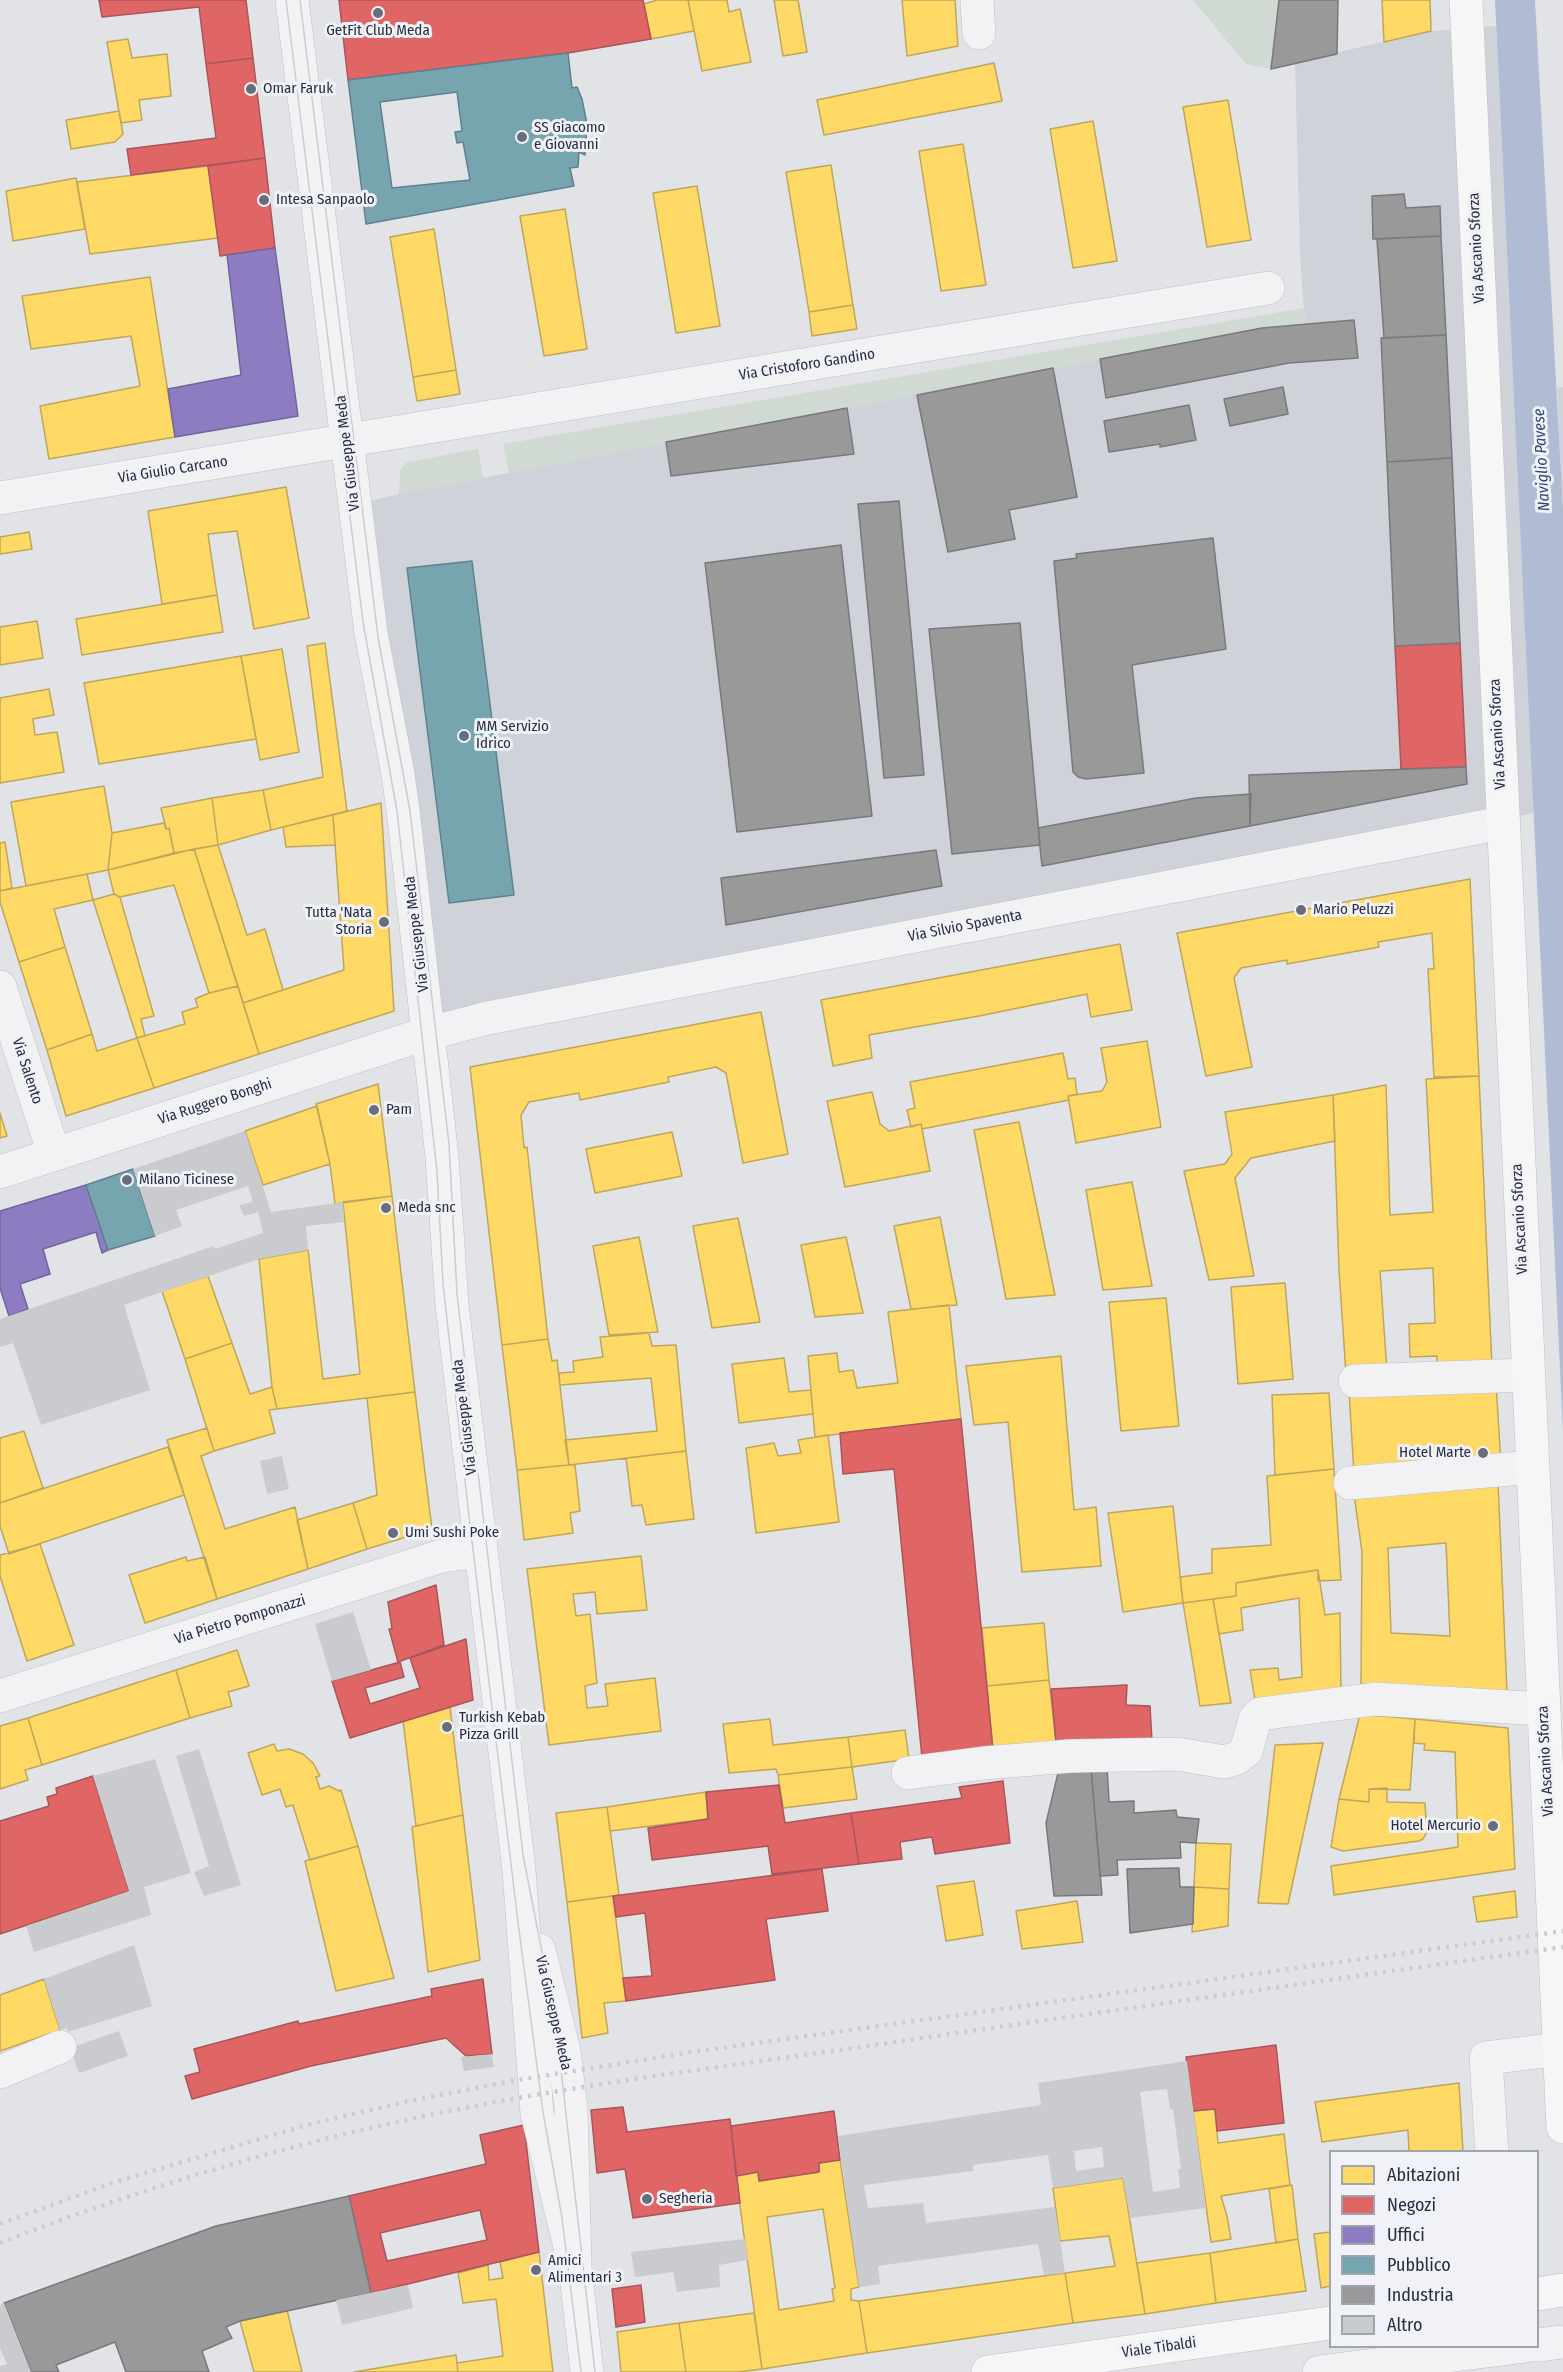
<!DOCTYPE html>
<html>
<head>
<meta charset="utf-8">
<style>
  body { margin:0 }
  #map { position:relative; width:1563px; height:2372px; overflow:hidden; background:#e2e3e7; font-family:"Fira Sans Condensed",sans-serif }
  canvas { display:block }
  .legend { position:absolute; left:1329px; top:2150px; width:210px; height:198px; box-sizing:border-box; background:#f0f2f7; border:2px solid #a0a4ae; margin:0; padding:8px 10px; list-style:none; font-size:18px; color:#282e41 }
  .legend li { display:flex; align-items:center; gap:12px; height:30px }
  .legend b { width:30px; border:2px solid #a0a4ae }
</style>
</head>
<body>
<div id="map">
<canvas width="1563" height="2372"></canvas>
<ul class="legend">
<li><b style="height:16px;background:#ffd966"></b>Abitazioni</li>
<li><b style="height:16px;background:#e06666"></b>Negozi</li>
<li><b style="height:16px;background:#8e7cc3"></b>Uffici</li>
<li><b style="height:16px;background:#76a5af"></b>Pubblico</li>
<li><b style="height:16px;background:#999"></b>Industria</li>
<li><b style="height:16px;background:#cacbcf"></b>Altro</li>
</ul>
</div>
<script>
const c = document.querySelector('canvas').getContext('2d');
c.lineJoin = 'round';
function fill(path, color) { c.fillStyle = color; c.fill(path, 'evenodd'); }
function trace(path, color, width, dash) { c.strokeStyle = color; c.lineWidth = width; c.lineCap = dash ? 'butt' : 'round'; c.setLineDash(dash || []); c.stroke(path); }
function label(font, color, halo, rows, align = 'center') {
  c.font = font + ' "Fira Sans Condensed",sans-serif'; c.lineWidth = 6; c.setLineDash([]); c.textBaseline = 'middle'; c.strokeStyle = halo; c.fillStyle = color; for (const [text, x, y, turn = 0] of rows) {
    c.save(); c.translate(x, y); c.rotate((+turn || 0) * Math.PI / 180); c.textAlign = isNaN(turn) ? turn : align; if (halo) c.strokeText(text, 0, 0); c.fillText(text, 0, 0); c.restore();
  }
}
const built = new Path2D(`
  M1496 26 1534 813 431 1026 366 502 399 494 1262 328 1305 324 1300 256 1295 62 1431 31Z
  M1563 387V509L1557 388Z`);
const green = new Path2D(`
  M1193 0H1279L1271 69 1246 64Z
  M1304 308 1305 324 1262 328 509 473 503 444Z
  M478 449 483 478 399 494 400 470 407 462Z`);
const water = new Path2D(`
  M1495 0H1535L1563 509V1432Z`);
const homes = new Path2D(`
  M657 0H688L694 31 651 39 644 4Z
  M688 0H727L729 12 740 9 751 62 702 71Z
  M774 0H798L807 52 783 56Z
  M902 0H955L958 46 907 56Z
  M1382 0H1430L1431 31 1384 42Z
  M128 39 132 58 167 54 171 96 139 100 142 120 121 123 107 42Z
  M994 63 1002 101 824 135 817 100Z
  M1228 100 1251 240 1207 247 1183 107Z
  M119 111 123 134 115 142 71 149 66 120Z
  M1093 121 1117 261 1073 268 1050 129Z
  M963 144 986 285 941 291 919 151Z
  M831 165 853 305 809 312 786 172Z
  M208 166 218 238 90 254 77 182Z
  M76 178 85 229 13 241 6 191Z
  M697 186 720 326 676 333 653 193Z
  M565 209 587 349 544 356 520 216Z
  M434 229 456 370 413 377 390 237Z
  M150 277 175 437 49 459 40 406 140 386 131 336 31 349 22 296Z
  M853 305 857 329 812 336 809 312Z
  M456 370 460 394 417 401 413 377Z
  M286 487 309 618 254 629 237 531 208 534 217 595 162 604 148 511Z
  M29 532 32 549 0 554V537Z
  M217 595 223 632 82 655 76 619Z
  M37 621 43 658 0 665V627Z
  M325 643 347 811 271 830 263 790 323 777 307 646Z
  M282 649 299 752 260 760 241 656Z
  M241 656 256 739 99 764 84 683Z
  M49 689 54 715 33 719 35 735 57 732 64 772 0 783V698Z
  M104 786 112 833 108 870 26 886 11 802Z
  M263 790 271 830 218 845 212 798Z
  M212 798 218 845 174 853 169 828 166 829 161 808Z
  M381 803 394 1011 259 1054 243 1003 344 970 333 815Z
  M333 815 335 845 286 847 283 827Z
  M164 823 166 829 169 828 174 853 108 870 112 833Z
  M5 842 12 888 0 891V843Z
  M218 845 247 935 265 929 283 990 243 1003 194 849Z
  M194 849 238 986 209 993 174 885 120 897 114 894 108 870Z
  M87 874 93 900 54 909 65 947 19 962 0 902V891Z
  M1470 879 1479 1076 1434 1077 1428 969H1434L1432 933 1378 942 1379 947 1287 964V960L1241 968 1234 978 1252 1067 1206 1076 1177 933Z
  M114 894 120 897 154 1016 141 1019 145 1036 137 1038 93 900Z
  M1120 944 1132 1010 1091 1017 1087 994 979 1016 869 1035 872 1058 833 1066 821 1000Z
  M65 947 92 1034 47 1050 19 962Z
  M238 986 259 1054 154 1088 137 1038 185 1024 182 1012 198 1007 195 999 209 993Z
  M761 1012 788 1154 743 1163 726 1073 716 1067 668 1077 669 1082 580 1100 579 1093 529 1102 521 1115 524 1148 527 1147 548 1339 502 1345 470 1067Z
  M92 1034 97 1051 137 1038 154 1088 66 1116 47 1050Z
  M1147 1041 1161 1127 1076 1143 1068 1096 1102 1091 1107 1082 1101 1048Z
  M1063 1053 1068 1079 1075 1078 1077 1094 1068 1096 1069 1100 922 1129 921 1124 911 1127 907 1110 915 1108 910 1082Z
  M1479 1076 1492 1367 1437 1370V1356L1410 1357 1409 1324 1435 1323 1433 1268 1380 1271 1387 1371 1346 1374 1339 1270 1333 1095 1386 1085 1390 1215 1433 1212 1426 1079Z
  M378 1084 392 1196 335 1204 330 1164 316 1104Z
  M872 1092 880 1124 889 1131 921 1124 930 1171 845 1187 827 1101Z
  M1333 1095 1335 1141 1251 1158 1235 1178 1254 1276 1209 1280 1184 1171 1225 1164 1232 1154 1225 1112Z
  M317 1106 330 1164 263 1185 245 1131Z
  M0 1113 7 1136 0 1138Z
  M1019 1122 1055 1295 1006 1299 974 1130Z
  M672 1132 682 1176 595 1193 586 1149Z
  M1132 1182 1152 1286 1103 1290 1086 1190Z
  M392 1196 415 1392 277 1409 272 1387 259 1259 308 1250 323 1379 360 1374 343 1202Z
  M940 1217 957 1305 911 1309 894 1226Z
  M738 1218 760 1322 712 1328 693 1226Z
  M639 1237 658 1332 609 1335 593 1246Z
  M846 1237 863 1313 815 1317 801 1245Z
  M208 1276 232 1343 185 1359 162 1291Z
  M1285 1283 1293 1379 1238 1384 1231 1287Z
  M1166 1298 1179 1426 1121 1431 1109 1302Z
  M949 1305 961 1419 815 1437 808 1356 837 1353 839 1372 853 1370 857 1388 898 1383 888 1312Z
  M649 1333 652 1346 676 1345 686 1451 569 1465 565 1440 657 1431 651 1378 560 1385 559 1373 574 1372 573 1361 603 1357 600 1337Z
  M548 1339 552 1361 557 1360 569 1465 517 1470 502 1345Z
  M232 1343 250 1394 272 1387 277 1409 269 1410 275 1433 214 1451 185 1359Z
  M1061 1356 1074 1510 1096 1507 1101 1566 1022 1572 1008 1422 974 1425 966 1366Z
  M784 1358 789 1392 811 1390 813 1414 739 1423 732 1364Z
  M1496 1384 1501 1464 1354 1474 1349 1391Z
  M415 1392 432 1529 367 1549 353 1503 377 1495 367 1398Z
  M1329 1393 1334 1469 1275 1475 1272 1395Z
  M207 1428 214 1451 201 1456 225 1529 295 1507 308 1569 217 1599 167 1440Z
  M24 1431 43 1488 0 1503V1438Z
  M828 1435 839 1522 756 1533 746 1448 774 1443 778 1456 801 1453 798 1440Z
  M168 1447 184 1495 9 1554 0 1526V1503Z
  M686 1451 694 1519 646 1525 642 1505 632 1506 626 1458Z
  M569 1465H575L580 1511 570 1513 573 1533 524 1540 517 1470Z
  M1334 1469 1341 1580 1318 1581V1570L1276 1576 1236 1583V1596L1183 1603 1180 1577 1212 1573V1549L1271 1545 1267 1476Z
  M1498 1482 1507 1693 1361 1684 1362 1552 1354 1494ZM1446 1543 1450 1636 1391 1633 1388 1548Z
  M353 1503 367 1549 308 1569 297 1520Z
  M1173 1506 1183 1603 1123 1612 1108 1513Z
  M40 1544 74 1645 27 1661 0 1576V1555Z
  M641 1556 647 1610 597 1614 595 1592 573 1594 576 1616 590 1614 597 1683 585 1686 587 1708 608 1706 605 1684 655 1678 661 1731 549 1745 527 1569Z
  M186 1557 187 1561 205 1557 217 1599 145 1623 129 1575Z
  M1318 1570 1325 1615 1340 1613 1341 1695 1255 1700 1250 1670 1278 1668 1279 1680 1302 1677 1299 1598 1241 1608 1243 1630 1219 1634 1213 1599 1236 1596V1583Z
  M1213 1599 1231 1703 1200 1706 1183 1603Z
  M1044 1623 1049 1680 987 1686 982 1628Z
  M237 1650 249 1686 228 1692 232 1706 190 1718 176 1670Z
  M176 1670 190 1718 42 1765 28 1718Z
  M1049 1680 1056 1742 993 1750 987 1686Z
  M450 1707 463 1815 416 1826 403 1721Z
  M1360 1714 1415 1719 1410 1790 1369 1789V1802L1339 1799Z
  M28 1718 42 1765 25 1770 28 1780 0 1789V1726Z
  M770 1719 773 1745 848 1737 852 1767 778 1775 776 1769 729 1773 723 1724Z
  M1415 1719 1508 1728 1515 1869 1334 1895 1331 1866 1458 1847 1455 1752 1424 1750 1425 1744 1414 1743Z
  M905 1730 909 1759 852 1767 848 1737Z
  M1323 1743 1288 1904 1258 1903 1275 1745Z
  M274 1744 277 1751 289 1749 303 1754 313 1763 320 1776 316 1777 320 1789 329 1786 339 1791 341 1790 358 1846 310 1860 293 1805 286 1807 280 1789 262 1795 248 1753Z
  M852 1767 857 1799 783 1808 778 1775Z
  M1387 1788V1802L1425 1803 1427 1832 1423 1839 1419 1841 1343 1851 1331 1847 1339 1799 1369 1802V1789Z
  M706 1792 708 1819 610 1831 607 1807Z
  M607 1807 619 1895 567 1902 556 1813Z
  M463 1815 480 1960 428 1972 412 1827Z
  M1196 1843 1231 1844 1229 1889 1194 1887Z
  M358 1846 394 1978 336 1991 305 1861Z
  M974 1881 983 1935 946 1941 937 1886Z
  M1194 1887 1229 1889 1228 1926 1192 1932Z
  M1515 1891 1517 1917 1477 1922 1473 1897Z
  M613 1896 626 2001 604 2003 608 2033 582 2038 567 1902Z
  M1077 1901 1083 1942 1022 1949 1016 1911Z
  M44 1979 60 2030 0 2051V1995Z
  M1459 2083 1463 2152H1409L1408 2130 1322 2142 1315 2102Z
  M1215 2109 1218 2143 1284 2134 1290 2185 1221 2196 1227 2216 1231 2239 1211 2242 1193 2111Z
  M840 2160 859 2287 851 2289V2300L859 2301 867 2353 762 2369 736 2176 758 2172 759 2181 819 2172V2163ZM823 2209 835 2288 832 2289 834 2301 779 2310 767 2217Z
  M1123 2178 1145 2314 1073 2323 1065 2273 1115 2266 1109 2236 1060 2241 1053 2188Z
  M1292 2185 1298 2239 1276 2243 1269 2189Z
  M1330 2232V2286L1321 2288 1314 2234Z
  M1298 2239 1306 2291 1216 2303 1210 2253Z
  M539 2252 553 2372H458L457 2363 503 2356 496 2299 463 2303 458 2273 488 2265 489 2280 503 2278 500 2262Z
  M1210 2253 1216 2303 1145 2314 1137 2263Z
  M1065 2273 1073 2323 867 2353 859 2301Z
  M287 2310 302 2372H254L240 2321Z
  M754 2313 762 2369 739 2372H686L679 2323Z
  M679 2323 686 2372H621L617 2332Z
  M456 2355 458 2372H354Z`);
const shops = new Path2D(`
  M99 0H246L253 58 206 64 199 7 102 17Z
  M339 0H643L651 39 568 53 348 80Z
  M253 58 265 158 131 175 127 149 216 138 206 64Z
  M265 158 275 248 220 256 208 166Z
  M1460 643 1466 767 1401 769 1395 646Z
  M961 1419 993 1750 922 1758 894 1469 843 1474 840 1433Z
  M436 1585 444 1645 398 1662 389 1629H392L388 1602Z
  M466 1639 473 1700 350 1738 332 1681 400 1662 404 1677 365 1688 370 1704 420 1688 410 1658Z
  M1127 1685 1126 1705 1150 1706 1152 1741 1056 1742 1051 1689Z
  M93 1776 129 1891 0 1934V1821L49 1806 47 1797 57 1794 56 1788Z
  M1003 1781 1010 1843 935 1854 932 1837 900 1842 902 1859 859 1864 851 1813 962 1798 959 1787Z
  M779 1785 785 1823 851 1813 859 1864 772 1874 768 1846 652 1860 648 1828 708 1819 706 1792Z
  M822 1869 828 1911 766 1919 775 1980 626 2001 623 1978 652 1976 645 1913 616 1917 613 1896Z
  M483 1979 492 2054 466 2056 446 2038 311 2066 192 2099 185 2076 200 2072 194 2049 298 2021 299 2024 432 1996 431 1989Z
  M1276 2045 1284 2123 1217 2131 1215 2109 1193 2111 1186 2057Z
  M623 2107 627 2132 730 2119 740 2203 633 2218 625 2169 597 2173 591 2110Z
  M834 2111 840 2160 819 2163V2172L759 2181 758 2172 736 2176 731 2126Z
  M524 2125 539 2252 371 2293 349 2196 486 2164 480 2135ZM480 2210 487 2240 387 2261 380 2233Z
  M641 2285 645 2322 616 2327 612 2289Z`);
const offices = new Path2D(`
  M275 248 298 416 175 437 168 389 241 375 227 255Z
  M86 1185 108 1250 102 1253 96 1232 43 1249 50 1274 20 1284 28 1309 9 1316 0 1288V1211Z`);
const public = new Path2D(`
  M568 53 572 88 577 87 582 99 587 124 585 155 579 152 578 167 570 168 574 186 366 224 348 80ZM457 92 462 131 455 132 457 143 463 142 470 180 392 188 380 102Z
  M472 561 514 895 449 903 407 568Z
  M133 1169 155 1236 108 1250 86 1185Z`);
const industry = new Path2D(`
  M1279 0H1338L1337 54 1271 69Z
  M1404 194 1406 208 1440 206 1441 236 1373 239 1372 196Z
  M1441 236 1446 335 1384 338 1377 239Z
  M1354 320 1358 358 1289 363 1106 398 1100 359 1262 328Z
  M1446 335 1452 458 1387 462 1381 338Z
  M1053 368 1077 497 1009 510 1015 539 948 552 917 395Z
  M1283 387 1288 414 1230 426 1224 399Z
  M1189 405 1196 440 1160 447V444L1109 452 1104 421Z
  M847 408 854 454 671 476 666 442Z
  M1452 458 1460 643 1395 646 1387 462Z
  M899 501 924 775 884 778 858 504Z
  M1213 538 1226 649 1132 665 1144 773 1086 779 1078 777 1073 772 1054 561 1077 558 1076 554Z
  M841 545 872 816 737 832 705 563Z
  M1020 623 1040 845 952 854 929 629Z
  M1466 767 1467 784 1250 826 1249 775Z
  M1251 794 1250 826 1042 866 1038 828 1196 798Z
  M936 850 942 886 726 925 721 878Z
  M1107 1767 1109 1802 1134 1801V1813L1176 1810 1177 1817 1199 1819 1196 1843 1180 1842 1181 1858 1117 1860 1118 1875 1100 1876 1091 1768Z
  M1091 1768 1102 1895 1054 1896 1046 1823 1059 1769Z
  M1179 1868 1180 1887H1194L1193 1924 1130 1933 1127 1869Z
  M349 2196 371 2293 240 2321 226 2327 232 2338 202 2351 209 2372H126L115 2342 56 2365 59 2372H31L4 2303 216 2226Z`);
const building = new Path2D(`
  M245 1131 271 1212 343 1202 344 1222 306 1226 308 1250 259 1259 124 1305 150 1390 41 1425 13 1343 0 1347V1319L214 1246 215 1249 263 1233 258 1212 244 1216 239 1205 253 1202 248 1186 176 1210 182 1226 155 1236 133 1169Z
  M282 1456 289 1489 267 1494 260 1461Z
  M353 1612 371 1670 332 1681 315 1624Z
  M199 1749 241 1885 204 1896 194 1872 209 1866 176 1756Z
  M155 1759 191 1873 144 1887 151 1915 34 1952 26 1926 129 1891 93 1776Z
  M134 1945 152 2006 68 2032 67 2028 60 2030 44 1979Z
  M119 2031 128 2056 79 2073 70 2048Z
  M492 2054 494 2067 464 2071 461 2057Z
  M1187 2061 1206 2208 1130 2218 1123 2178 1053 2188 1048 2155 973 2165V2171L864 2185 868 2208 923 2203 926 2223 1055 2207 1065 2273 1044 2275 1038 2244 878 2266 880 2284 859 2287 838 2136 1041 2105 1038 2083ZM1167 2089 1170 2109H1173L1181 2169H1178L1180 2188 1153 2192 1140 2092ZM1102 2147 1104 2167 1076 2171 1074 2151Z
  M745 2239 748 2260 719 2265 720 2287 677 2292 673 2272 635 2277 631 2252Z
  M408 2285 413 2308 342 2325 336 2300Z
  M4 2303 31 2372H0V2366L7 2364 0 2348V2305Z`);
const minor = new Path2D(`
  M292 0 371 633 398 774 403 810 442 1157 452 1305 519 1870 537 2113 575 2267
  M977 0 979 33
  M0 498 1268 288
  M0 987 54 1154
  M0 1172 422 1035 488 1018 1502 823
  M1355 1381 1527 1375
  M1350 1483 1532 1467
  M0 1696 442 1556 480 1551
  M908 1773 984 1763 1070 1756 1178 1754 1224 1762 1237 1758 1246 1751 1255 1719 1260 1714 1375 1699 1543 1709
  M539 1950 564 2051 571 2107 575 2267 587 2372
  M0 2072 60 2047
  M1492 2152 1486 2058 1560 2049
  M1538 2345 1563 2342
  M1319 2372 1526 2346`);
const major = new Path2D(`
  M1466 0 1563 2127
  M1538 2294 1563 2290
  M988 2372 1330 2323`);
const tram = new Path2D(`
  M286 0 363 622 397 811 437 1171 443 1284 470 1525 518 1922 543 2112 562 2218 581 2372
  M300 0 378 637 410 811 449 1144 457 1294 523 1855 552 2003 559 2052 595 2372`);
const rail = new Path2D(`
  M0 2224 112 2183 307 2125 404 2102 512 2081 685 2053 1563 1931
  M0 2243C131 2192 268 2150 406 2120 562 2086 722 2067 881 2044 1108 2011 1335 1979 1563 1947`);
const markers = [
  [378,13,6,"#696d7b"],
  [251,89,6,"#696d7b"],
  [522,137,6,"#696d7b"],
  [264,200,6,"#696d7b"],
  [464,736,6,"#696d7b"],
  [1301,910,6,"#696d7b"],
  [384,922,6,"#696d7b"],
  [374,1110,6,"#696d7b"],
  [127,1180,6,"#696d7b"],
  [386,1208,6,"#696d7b"],
  [1483,1453,6,"#696d7b"],
  [393,1533,6,"#696d7b"],
  [447,1727,6,"#696d7b"],
  [1493,1826,6,"#696d7b"],
  [647,2199,6,"#696d7b"],
  [536,2270,6,"#696d7b"]
];
const poiNames = [
  ["GetFit Club Meda",378,31,"center"],
  ["Omar Faruk",263,89],
  ["SS Giacomo",534,128],
  ["e Giovanni",534,145],
  ["Intesa Sanpaolo",276,200],
  ["MM Servizio",476,727],
  ["Idrico",476,744],
  ["Mario Peluzzi",1313,910],
  ["Tutta 'Nata",372,913,"right"],
  ["Storia",372,930,"right"],
  ["Pam",386,1110],
  ["Milano Ticinese",139,1180],
  ["Meda snc",398,1208],
  ["Hotel Marte",1471,1453,"right"],
  ["Umi Sushi Poke",405,1533],
  ["Turkish Kebab",459,1718],
  ["Pizza Grill",459,1735],
  ["Hotel Mercurio",1481,1826,"right"],
  ["Segheria",659,2199],
  ["Amici",548,2261],
  ["Alimentari 3",548,2278]
];
const streetNames = [
  ["Via Ascanio Sforza",1477,248,-93],
  ["Via Cristoforo Gandino",807,365,-9],
  ["Via Giuseppe Meda",348,453,-97],
  ["Via Giulio Carcano",173,470,-9],
  ["Via Ascanio Sforza",1498,734,-93],
  ["Via Silvio Spaventa",965,926,-11],
  ["Via Giuseppe Meda",417,934,-97],
  ["Via Salento",27,1071,72],
  ["Via Ruggero Bonghi",215,1102,-18],
  ["Via Ascanio Sforza",1520,1219,-93],
  ["Via Giuseppe Meda",465,1417,-97],
  ["Via Pietro Pomponazzi",240,1620,-17],
  ["Via Ascanio Sforza",1546,1761,-93],
  ["Via Giuseppe Meda",553,2013,77],
  ["Viale Tibaldi",1159,2348,-8]
];
const waterNames = [
  ["Naviglio Pavese",1542,460,-93]
];
fill(built, '#d0d2da');
fill(green, '#d1dad2');
fill(water, '#b0bcd3');
fill(homes, '#ffd966');
trace(homes, '#bea65b', 1.5);
fill(shops, '#e06666');
trace(shops, '#a9555b', 1.5);
fill(offices, '#8e7cc3');
trace(offices, '#6f659c', 1.5);
fill(public, '#76a5af');
trace(public, '#5f818e', 1.5);
fill(industry, '#999');
trace(industry, '#77797f', 1.5);
fill(building, '#cacbcf');
trace(minor, '#c0c1c5', 34);
trace(major, '#bec0c5', 34);
trace(minor, '#f2f2f4', 33);
trace(major, '#f6f6f7', 33);
trace(tram, '#cbcccf', 1.5);
trace(rail, '#cbcccf', 4.5, [3, 6]);
for (const [x, y, r, color] of markers) { const dot = new Path2D(); dot.arc(x, y, r, 0, 2 * Math.PI); c.fillStyle = color; c.fill(dot); trace(dot, '#f0f2f7', 2); }
label('15px', '#282e41', '#f0f2f7', poiNames, 'left');
label('15px', '#282e41', '#f0f2f7', streetNames);
label('italic 16px', '#324676', '#f0f2f7', waterNames);
</script>
</body>
</html>
